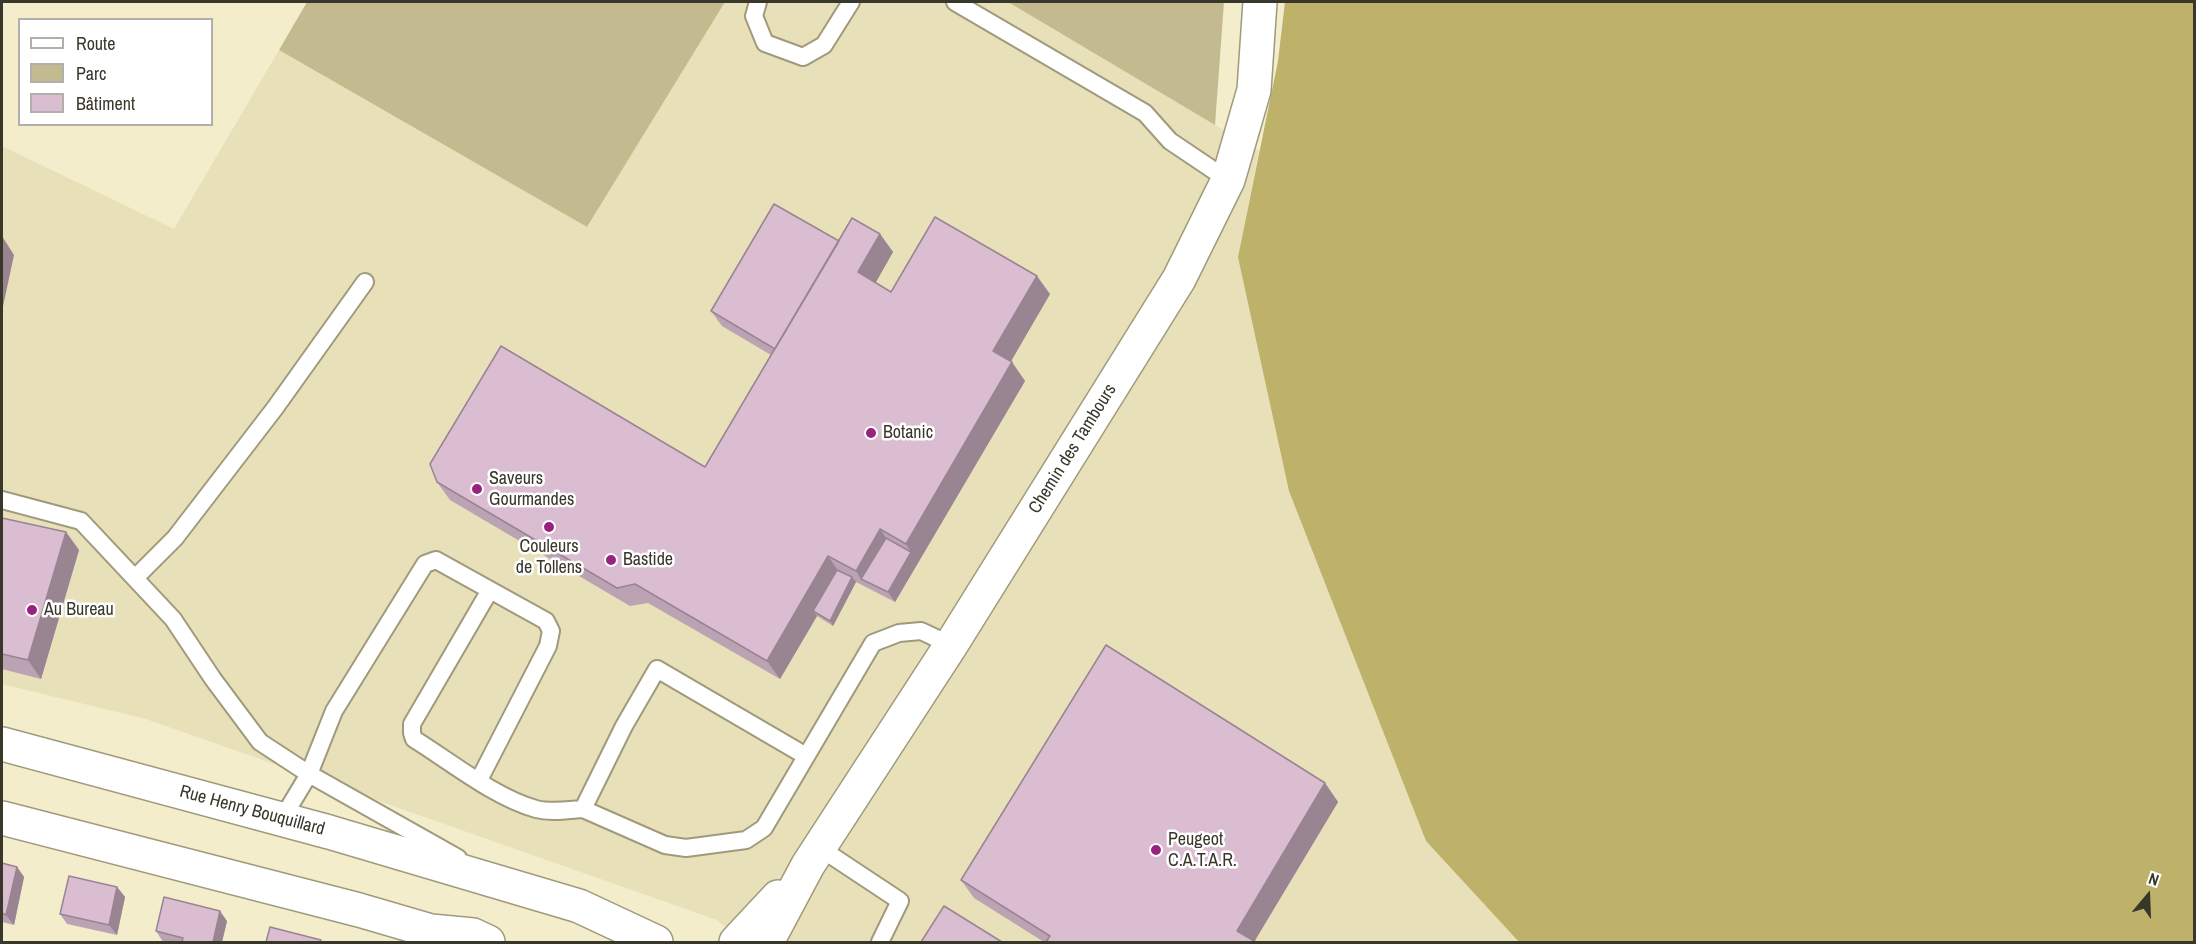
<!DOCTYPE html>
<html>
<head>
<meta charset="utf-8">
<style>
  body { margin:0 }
  #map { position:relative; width:2196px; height:944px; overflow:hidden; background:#f3edcc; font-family:"Archivo Narrow",sans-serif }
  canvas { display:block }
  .frame { position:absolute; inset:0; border:3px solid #39362a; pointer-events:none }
  .legend { position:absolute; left:18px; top:18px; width:195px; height:108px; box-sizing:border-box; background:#fff; border:2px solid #b0afaa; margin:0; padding:8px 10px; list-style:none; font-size:18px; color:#39362a }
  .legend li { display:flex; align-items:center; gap:12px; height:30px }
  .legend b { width:30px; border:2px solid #b0afaa }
  .north { position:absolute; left:2118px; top:866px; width:60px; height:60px; -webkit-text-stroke:4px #fff; paint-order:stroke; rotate:19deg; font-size:16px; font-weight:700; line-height:24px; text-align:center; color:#39362a }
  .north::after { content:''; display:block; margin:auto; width:21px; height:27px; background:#39362a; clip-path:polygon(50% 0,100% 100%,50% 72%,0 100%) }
</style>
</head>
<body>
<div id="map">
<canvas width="2196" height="944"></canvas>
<div class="frame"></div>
<ul class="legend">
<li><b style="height:8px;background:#fff"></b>Route</li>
<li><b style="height:16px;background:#c3bb8f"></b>Parc</li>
<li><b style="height:16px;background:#dbbdd1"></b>Bâtiment</li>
</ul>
<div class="north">N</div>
</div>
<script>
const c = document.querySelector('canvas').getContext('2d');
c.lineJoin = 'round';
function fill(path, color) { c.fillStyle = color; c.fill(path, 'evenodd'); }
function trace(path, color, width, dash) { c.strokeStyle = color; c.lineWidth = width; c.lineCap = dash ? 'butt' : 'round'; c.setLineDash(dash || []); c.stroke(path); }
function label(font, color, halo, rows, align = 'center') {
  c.font = font + ' "Archivo Narrow",sans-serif'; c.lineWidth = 5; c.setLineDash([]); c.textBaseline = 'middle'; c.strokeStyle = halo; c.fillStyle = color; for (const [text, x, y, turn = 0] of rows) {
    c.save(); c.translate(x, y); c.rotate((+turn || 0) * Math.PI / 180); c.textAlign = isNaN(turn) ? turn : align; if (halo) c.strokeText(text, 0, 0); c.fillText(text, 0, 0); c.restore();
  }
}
const built = new Path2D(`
  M725 2H1008L1259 151 1238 257 1426 841 1519 942H742L717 920 146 719 2 684V146L174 229 279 50 587 227Z`);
const green = new Path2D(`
  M307 2H725L587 227 279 50Z
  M1008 2H1224L1215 125Z`);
const forest = new Path2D(`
  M1285 2H2194V942H1519L1426 841 1289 491 1238 257 1278 61Z`);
const service = new Path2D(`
  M758 2 754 16 765 43 803 57 824 45 851 2
  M955 2 1145 113 1170 141 1228 180
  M2 500 81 521 173 619 213 679 260 742 309 774 458 858
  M136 577 175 538 275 408 365 282
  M490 590 412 724V733L414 739C451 762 494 797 536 809 551 813 568 810 583 809
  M806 756 657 669 624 726 583 809 665 845 686 848 746 840 764 828 873 643 899 633 921 631 951 645
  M282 819 309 774 334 711 425 564 436 560 546 621 551 631 548 646 479 780
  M820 848 900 901 880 942`);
const minor = new Path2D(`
  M2 818 359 910 431 931 473 935 488 942
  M736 942 778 897
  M767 942 808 865 951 645 1179 279 1228 180 1254 90 1260 2`);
const secondary = new Path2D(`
  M2 744 329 832 579 906 656 942`);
const wall = new Path2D(`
  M880 234 893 252 875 283 891 292 1050 294 1010 362 1025 381 895 602 856 582 833 626 817 616 780 679 648 603 630 606 450 500 437 482 705 467 771 355 722 326 711 311 839 241Z
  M2 518 66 532 79 550 41 679 2 669Z
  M1325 783 1338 802 1254 942H1256H1044L974 898 961 880Z
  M2 863 17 867 24 877 14 925 2 922Z
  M117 887 125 897 117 935 67 924 60 914Z
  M227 921 222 942H163L156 931Z`);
const shadedWall = new Path2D(`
  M880 234 893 252 871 291 858 272Z
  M2 236 14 255 2 311Z
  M1037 276 1050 294 1006 370 993 351Z
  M1012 362 1025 381 895 602 888 592 911 552 906 544Z
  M880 529 893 548 861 579 856 571Z
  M66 532 79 550 41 679 28 660Z
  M828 556 841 575 813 611 817 616 780 679 767 661Z
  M852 577 856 582 833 626 830 621Z
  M1325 783 1338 802 1254 942 1237 931Z
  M17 867 24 877 14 925 6 915Z
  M117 887 125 897 117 935 109 925Z
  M220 911 227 921 222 942H213Z`);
const building = new Path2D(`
  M774 204 839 241 775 349 711 311Z
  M935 217 1037 276 993 351 1012 362 906 544 880 529 856 571 828 556 767 661 635 584 617 588 437 482 430 464 501 346 705 467 852 218 880 234 858 272 891 292Z
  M2 518 66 532 28 660 2 654Z
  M886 538 911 552 888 592 861 579Z
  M837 570 852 577 830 621 813 611Z
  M1106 645 1325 783 1237 931 1256 942H1046L1050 936 961 880Z
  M2 863 17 867 6 915 2 913Z
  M69 876 117 887 109 925 60 914Z
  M164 897 220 911 213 942H182L183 938 156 931Z
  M944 906 1002 942H921Z
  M270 927 321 940 320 942H266Z`);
const markers = [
  [871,433,6,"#98237f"],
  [477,489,6,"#98237f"],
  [549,527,6,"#98237f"],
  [611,560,6,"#98237f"],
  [32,610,6,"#98237f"],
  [1156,850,6,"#98237f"]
];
const poiNames = [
  ["Botanic",883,433],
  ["Saveurs",489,479],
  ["Gourmandes",489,500],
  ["Couleurs",549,547,"center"],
  ["de Tollens",549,568,"center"],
  ["Bastide",623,560],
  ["Au Bureau",44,610],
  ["Peugeot",1168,840],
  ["C.A.T.A.R.",1168,861]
];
const streetNames = [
  ["Chemin des Tambours",1073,449,-58],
  ["Rue Henry Bouquillard",252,811,15]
];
fill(built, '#e7e0b8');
fill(green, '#c3bb8f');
fill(forest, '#beb16a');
trace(service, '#a09a7c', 20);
trace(minor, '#a09a7c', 36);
trace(secondary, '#a09a7c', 36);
trace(service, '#fff', 16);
trace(minor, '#fff', 33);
trace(secondary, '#fff', 33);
fill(wall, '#bca3b4');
fill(shadedWall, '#998492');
fill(building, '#dbbdd1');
trace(building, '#998492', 1.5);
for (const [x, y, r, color] of markers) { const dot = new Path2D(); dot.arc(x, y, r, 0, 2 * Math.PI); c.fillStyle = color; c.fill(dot); trace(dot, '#fff', 2); }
label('18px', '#39362a', '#fff', poiNames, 'left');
label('18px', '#39362a', '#fff', streetNames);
</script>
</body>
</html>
